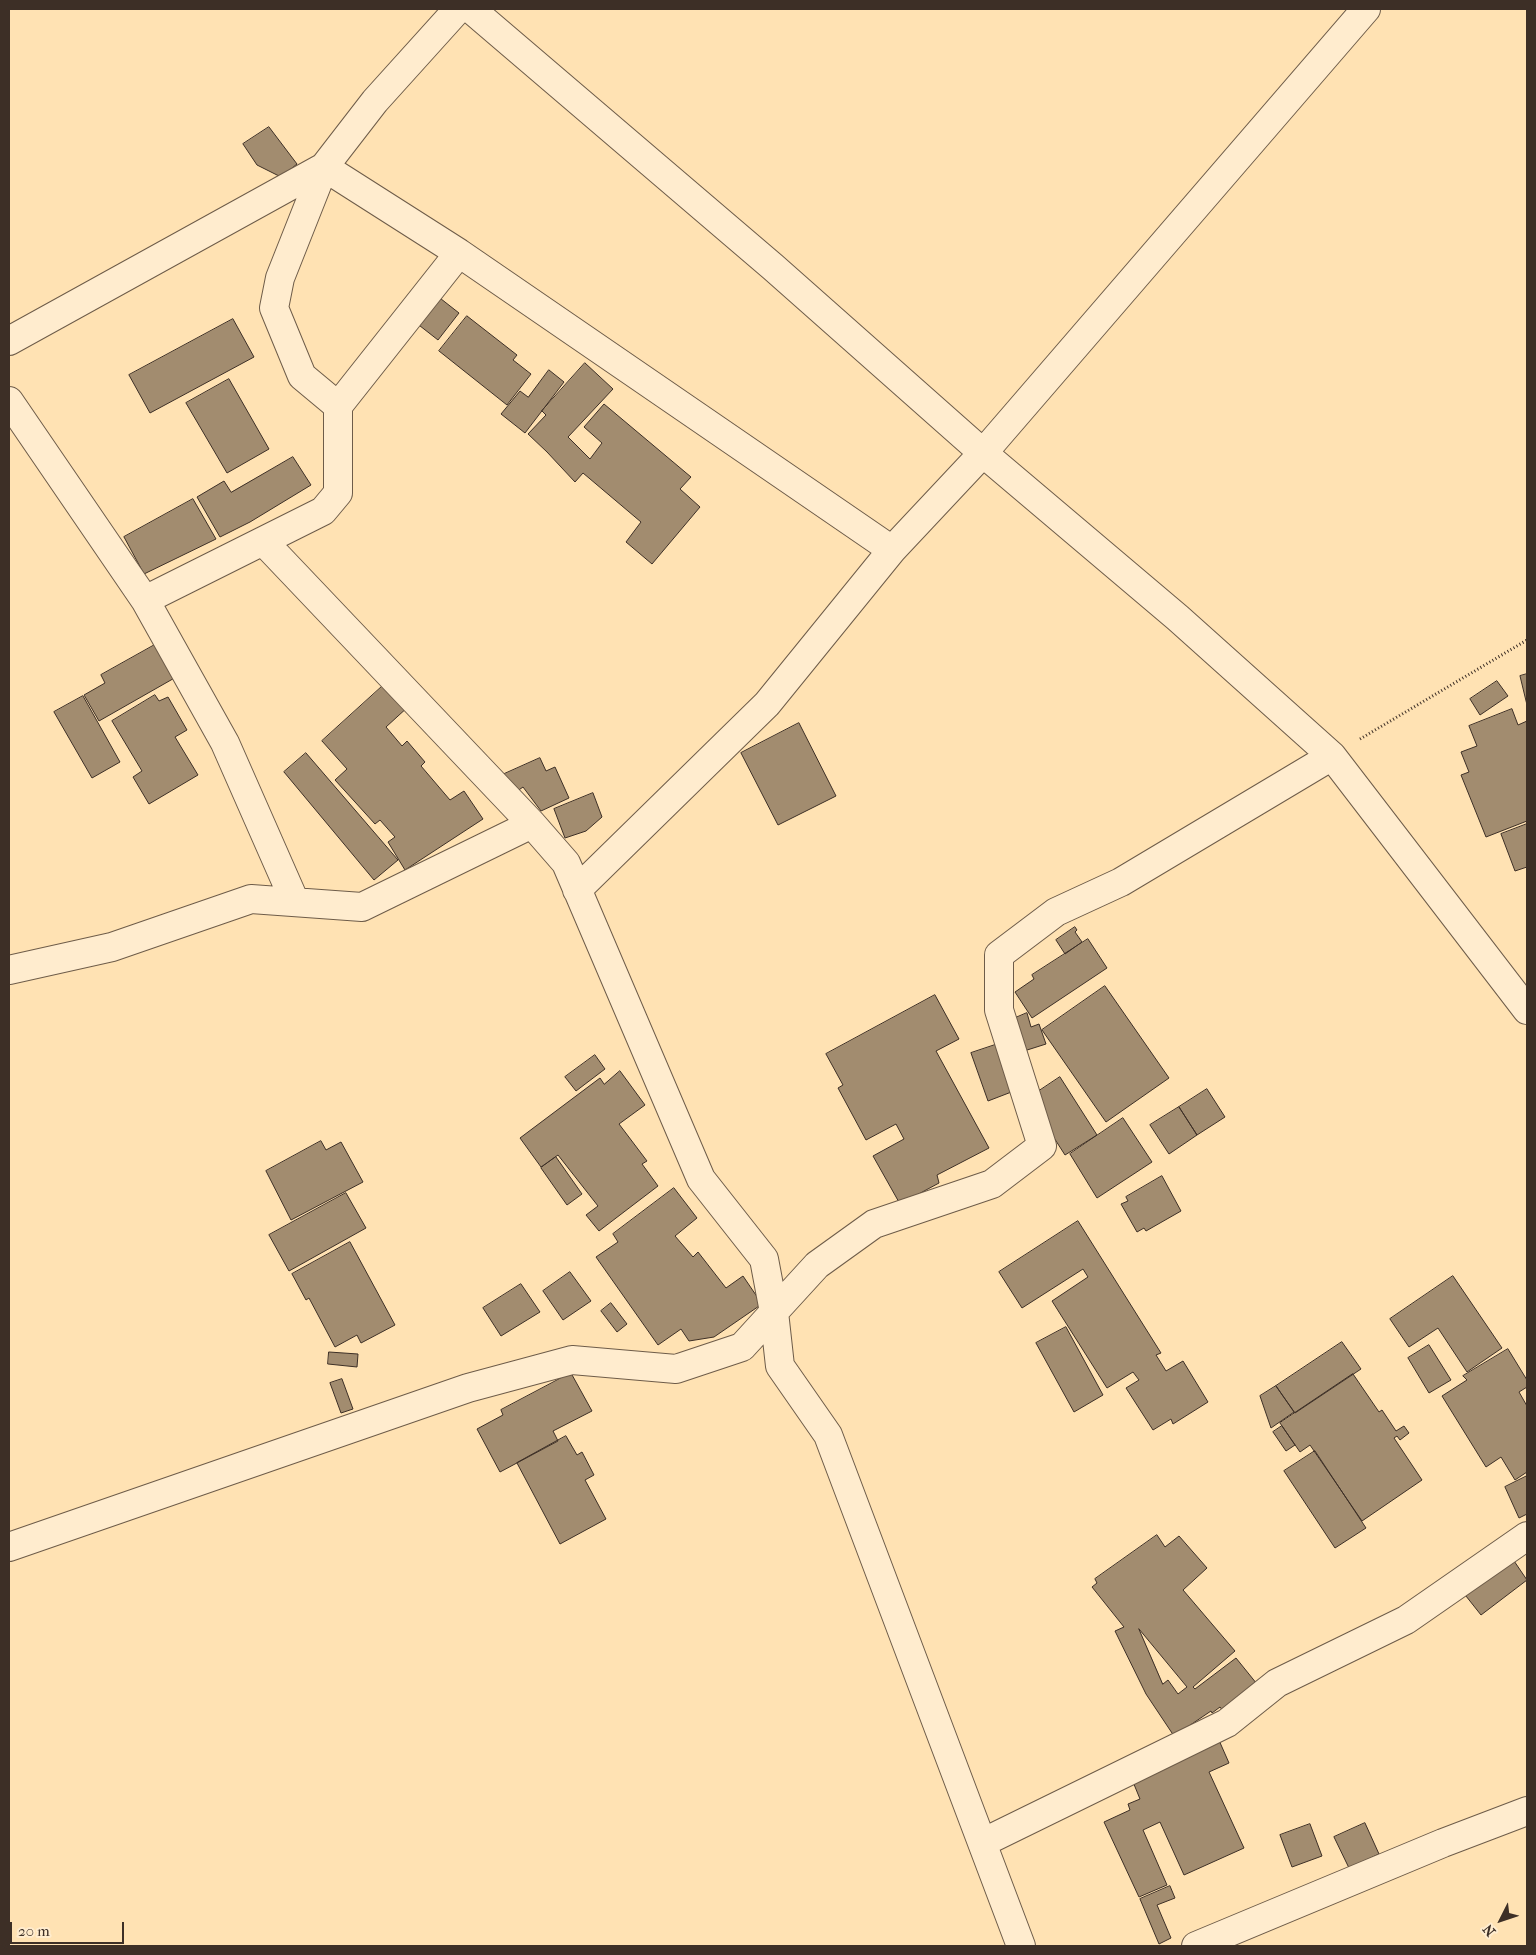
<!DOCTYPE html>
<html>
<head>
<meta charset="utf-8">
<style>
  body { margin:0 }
  #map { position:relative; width:1536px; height:1955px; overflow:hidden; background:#ffe2b3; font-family:"IM FELL French Canon",serif }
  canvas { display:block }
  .frame { position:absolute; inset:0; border:10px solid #3d2f26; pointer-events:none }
  .north { position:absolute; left:1476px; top:1895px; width:50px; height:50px; -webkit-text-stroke:4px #ffecce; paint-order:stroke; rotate:229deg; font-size:14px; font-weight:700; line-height:20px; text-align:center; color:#3d2f26 }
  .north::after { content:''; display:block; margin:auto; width:18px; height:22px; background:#3d2f26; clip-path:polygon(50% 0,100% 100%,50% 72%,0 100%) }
  .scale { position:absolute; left:10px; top:1922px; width:114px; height:22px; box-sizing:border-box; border:2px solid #3d2f26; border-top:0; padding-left:6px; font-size:15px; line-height:18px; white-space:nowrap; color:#3d2f26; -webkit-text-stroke:4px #ffecce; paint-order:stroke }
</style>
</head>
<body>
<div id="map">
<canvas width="1536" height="1955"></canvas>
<div class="frame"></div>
<div class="north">N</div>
<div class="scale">20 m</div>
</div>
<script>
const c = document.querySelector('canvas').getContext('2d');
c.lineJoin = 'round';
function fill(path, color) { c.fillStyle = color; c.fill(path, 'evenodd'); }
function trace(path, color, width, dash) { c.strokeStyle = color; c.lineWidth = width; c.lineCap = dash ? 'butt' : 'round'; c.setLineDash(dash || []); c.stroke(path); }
const building = new Path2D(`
  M269 127 297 164 281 177 257 165 243 144Z
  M436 295 459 313 438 340 415 322Z
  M467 316 517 355 513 360 531 374 507 405 439 351Z
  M233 319 254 357 150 413 129 375Z
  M585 363 613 389 568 437 590 459 602 443 584 427 604 404 691 477 680 489 700 507 652 564 626 542 641 522 583 473 575 482 547 452 528 434 546 415 542 411Z
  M549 370 564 382 525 433 501 414 520 391 528 397Z
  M229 379 269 449 227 473 186 403Z
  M293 457 311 485 250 522 220 537 197 497 224 481 231 492Z
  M193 499 216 539 144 574 124 537Z
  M160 642 178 676 99 721 84 695 105 683 101 675Z
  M1527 674V705L1520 676Z
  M1497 681 1508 696 1480 715 1470 699Z
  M387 682 409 706 386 727 402 746 407 741 425 762 421 766 450 800 464 791 483 819 405 870 388 842 395 837 380 820 375 824 335 780 347 769 322 741Z
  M155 695 159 701 168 697 187 730 175 737 198 775 149 804 133 777 142 771 112 721Z
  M83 696 120 762 92 778 54 712Z
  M1512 709 1518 725 1527 721V821L1486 837 1461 775 1469 772 1461 752 1477 746 1469 726Z
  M799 723 836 796 778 825 741 753Z
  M306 753 398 860 374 880 284 772Z
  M540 758 546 771 555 767 569 798 541 811 523 787 516 792 502 775Z
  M593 793 602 817 586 831 565 838 554 809Z
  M1527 824V867L1515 871 1501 834Z
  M1075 927 1077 930 1075 932 1082 942 1065 954 1056 940Z
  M1088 939 1107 968 1032 1018 1015 992 1034 979 1032 975Z
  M1105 986 1169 1078 1106 1122 1042 1030Z
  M935 995 959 1039 936 1051 989 1148 937 1175 939 1183 900 1204 873 1156 904 1139 896 1124 866 1140 838 1088 843 1085 826 1054Z
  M1027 1013 1031 1027 1039 1024 1046 1044 1024 1051 1013 1019Z
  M998 1044 1014 1091 988 1101 971 1053Z
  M595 1055 605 1069 576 1091 565 1077Z
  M620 1071 645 1105 619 1124 647 1161 642 1164 658 1186 599 1231 586 1215 598 1206 558 1155 541 1167 520 1138 600 1078 604 1084Z
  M1060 1077 1097 1135 1065 1155 1049 1130 1039 1091Z
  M1207 1089 1225 1117 1197 1135 1179 1107Z
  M1179 1107 1197 1135 1169 1154 1150 1125Z
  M1123 1118 1152 1162 1097 1198 1070 1154Z
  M321 1141 326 1150 341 1142 363 1182 291 1220 266 1171Z
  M556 1157 582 1194 567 1205 541 1168Z
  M1162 1176 1181 1211 1146 1231 1144 1228 1137 1232 1121 1204 1128 1201 1126 1197Z
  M674 1188 697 1218 675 1236 693 1257 698 1252 726 1288 743 1276 762 1304 714 1337 689 1341 681 1329 658 1345 596 1257 618 1242 613 1234Z
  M346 1193 366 1228 289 1271 269 1235Z
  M1078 1221 1161 1353 1156 1355 1166 1371 1183 1361 1208 1402 1173 1424 1171 1419 1153 1430 1126 1388 1139 1380 1133 1372 1107 1388 1052 1301 1088 1277 1083 1269 1022 1308 999 1272Z
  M350 1242 395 1325 361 1343 357 1335 335 1347 309 1298 306 1300 292 1274Z
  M570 1272 591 1301 563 1320 543 1291Z
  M1453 1276 1502 1348 1467 1372 1438 1328 1409 1347 1390 1319Z
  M521 1284 540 1312 501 1336 483 1308Z
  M611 1303 627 1324 617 1332 601 1311Z
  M1066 1327 1103 1395 1074 1412 1036 1343Z
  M1342 1342 1361 1369 1295 1413 1276 1386Z
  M1429 1345 1451 1380 1429 1393 1408 1358Z
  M1508 1349 1527 1380V1387L1519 1392 1527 1406V1472L1515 1480 1501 1457 1486 1467 1442 1396 1467 1380 1463 1376Z
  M329 1352 358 1354 357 1367 328 1364Z
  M571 1373 592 1411 553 1431 558 1441 500 1472 477 1429 503 1415 501 1410Z
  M1353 1374 1379 1412 1382 1410 1396 1431 1404 1426 1409 1433 1400 1440 1397 1436 1394 1438 1422 1480 1362 1521 1310 1445 1300 1452 1280 1423Z
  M342 1379 353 1409 341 1413 330 1383Z
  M1276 1386 1294 1412 1271 1428 1260 1396Z
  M1282 1426 1295 1445 1286 1451 1273 1432Z
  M566 1436 577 1455 582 1452 594 1475 585 1480 606 1519 560 1544 517 1463Z
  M1315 1451 1366 1528 1335 1548 1284 1471Z
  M1527 1476V1514L1519 1518 1505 1487Z
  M1157 1535 1165 1547 1179 1536 1207 1568 1183 1590 1235 1651 1193 1687 1195 1689 1236 1658 1257 1684 1223 1711 1220 1707 1212 1713 1211 1711 1174 1736 1146 1694 1115 1631 1124 1627 1092 1587 1097 1583 1095 1579ZM1139 1629 1187 1687 1178 1694 1168 1680 1163 1684Z
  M1510 1555 1527 1580 1481 1615 1462 1591Z
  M1218 1738 1229 1763 1209 1772 1244 1848 1184 1875 1160 1822 1143 1830 1167 1885 1139 1897 1104 1822 1130 1810 1128 1804 1140 1799 1131 1777Z
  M1365 1823 1379 1854 1349 1868 1334 1837Z
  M1310 1824 1322 1856 1292 1867 1280 1835Z
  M1170 1886 1175 1898 1157 1905 1171 1938 1159 1944 1140 1899Z`);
const path = new Path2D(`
  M1360 739 1527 640`);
const minor = new Path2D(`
  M471 9 773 267 983 453 1178 618 1332 756 1527 1010
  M9 341 324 167 375 101 458 9
  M9 401 145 600 225 743 295 902
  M338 406 302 376 274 308 280 278 324 167 459 253 892 550
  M263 541 532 824
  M145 600 323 511 338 493V406L459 253
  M577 890 767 704 892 550 983 453 1366 9
  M9 970 112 947 251 899 362 907 532 824 566 863 701 1179 764 1259 774 1312 780 1366 828 1435 1021 1946
  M9 1547 468 1388 572 1360 676 1369 742 1347 817 1265 874 1224 992 1184 1042 1146 999 1010V955L1056 912 1121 882 1332 756
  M982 1843 1227 1723 1277 1683 1406 1620 1527 1536
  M1196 1946 1443 1843 1527 1811`);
fill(building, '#a28c6f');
trace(building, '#3d2f26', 1);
trace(minor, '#6e5c49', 30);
trace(path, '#3d2f26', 3, [1, 2.5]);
trace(minor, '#ffecce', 28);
</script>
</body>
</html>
